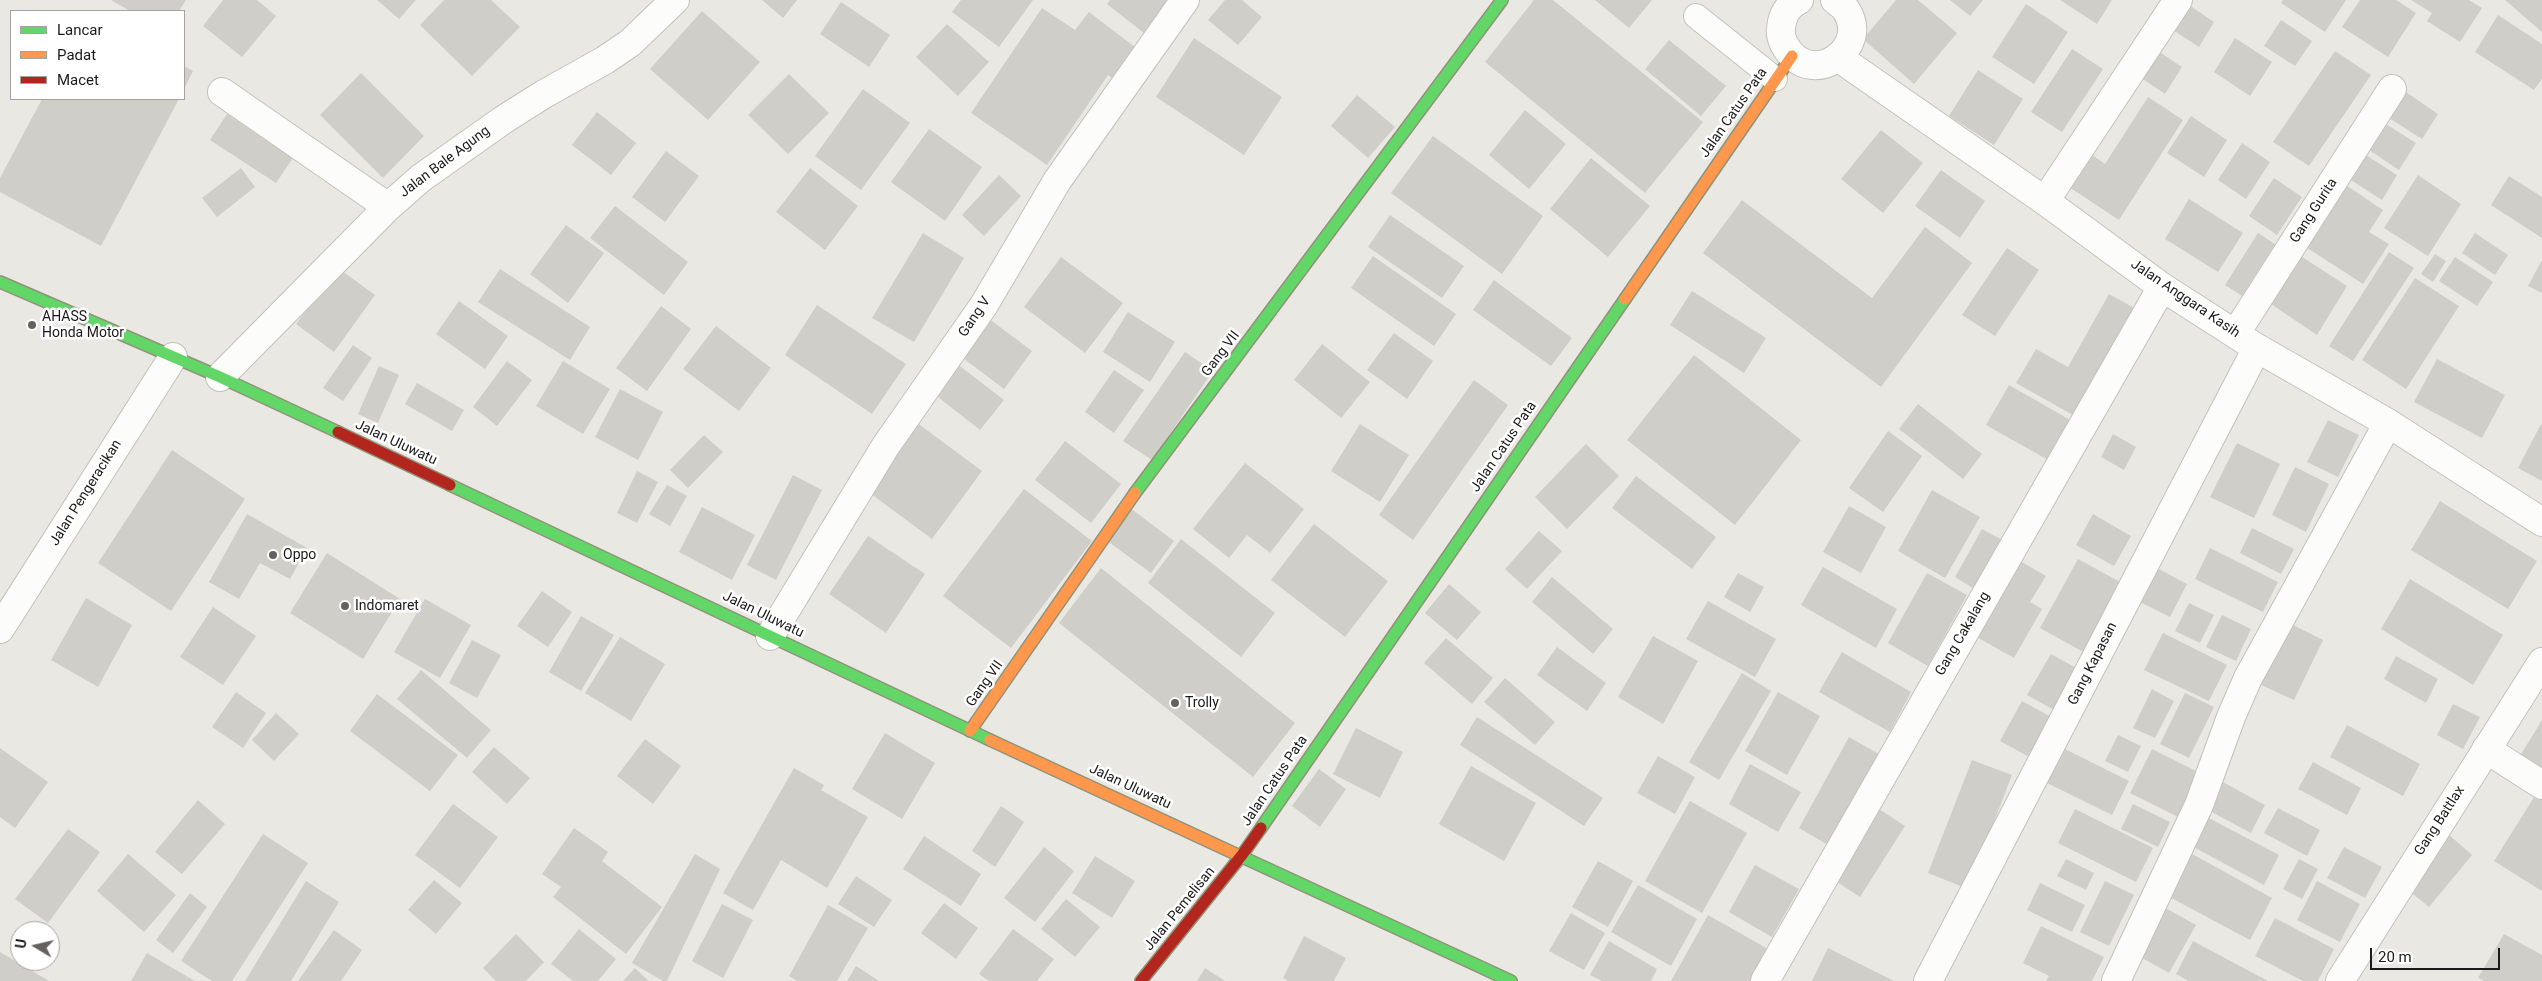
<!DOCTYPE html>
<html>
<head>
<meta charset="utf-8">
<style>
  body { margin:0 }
  #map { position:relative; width:2542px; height:981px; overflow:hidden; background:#eae8e2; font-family:Roboto,sans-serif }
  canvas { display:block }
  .legend { position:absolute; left:10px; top:10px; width:175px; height:90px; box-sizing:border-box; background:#fff; border:1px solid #a3a3a3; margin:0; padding:6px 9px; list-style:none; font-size:15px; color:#1a1a1a }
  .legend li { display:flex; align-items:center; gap:10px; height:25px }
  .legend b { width:25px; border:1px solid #a3a3a3 }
  .north { position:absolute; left:10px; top:921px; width:50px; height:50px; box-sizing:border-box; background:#fff; border:1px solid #a3a3a3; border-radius:50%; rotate:279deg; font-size:14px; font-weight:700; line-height:20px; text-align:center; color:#1a1a1a }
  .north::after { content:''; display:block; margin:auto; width:18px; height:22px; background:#636260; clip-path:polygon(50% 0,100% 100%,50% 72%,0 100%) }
  .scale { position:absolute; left:2370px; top:948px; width:130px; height:22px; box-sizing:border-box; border:2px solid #1a1a1a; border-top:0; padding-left:6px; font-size:15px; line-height:18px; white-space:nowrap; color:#1a1a1a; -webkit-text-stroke:4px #fff; paint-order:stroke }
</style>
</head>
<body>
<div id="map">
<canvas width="2542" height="981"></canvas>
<ul class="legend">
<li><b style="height:6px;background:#63d668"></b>Lancar</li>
<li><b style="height:6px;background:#ff974d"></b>Padat</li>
<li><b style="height:6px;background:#b3261e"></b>Macet</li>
</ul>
<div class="north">U</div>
<div class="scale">20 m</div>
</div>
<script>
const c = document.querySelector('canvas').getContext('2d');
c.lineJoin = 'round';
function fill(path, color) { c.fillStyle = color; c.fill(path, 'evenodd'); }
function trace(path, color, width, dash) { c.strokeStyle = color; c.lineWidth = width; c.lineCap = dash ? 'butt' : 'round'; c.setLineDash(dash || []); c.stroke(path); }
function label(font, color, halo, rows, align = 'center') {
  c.font = font + ' Roboto,sans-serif'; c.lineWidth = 5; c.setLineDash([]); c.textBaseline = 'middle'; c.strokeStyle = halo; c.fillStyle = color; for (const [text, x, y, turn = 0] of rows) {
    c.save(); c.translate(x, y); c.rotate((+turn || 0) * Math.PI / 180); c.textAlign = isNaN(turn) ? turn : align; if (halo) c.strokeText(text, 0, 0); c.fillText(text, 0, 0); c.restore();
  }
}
const building = new Path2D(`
  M111 0H186L179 11H130Z
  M223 0H257L276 16 242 57 203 26Z
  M377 0H416L399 19Z
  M444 0H491L520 27 472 76 420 25Z
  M762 0H797L783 18Z
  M961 0H1033L999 47 952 12Z
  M1110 0H1173L1145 34 1107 4Z
  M1225 0H1242L1262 17 1238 45 1208 20Z
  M1534 0H1553L1703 122 1645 193 1485 62Z
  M1595 0H1652L1629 28Z
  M1896 0H1918L1957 33 1914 84 1863 39Z
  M1950 0H1983L1970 16Z
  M2060 0H2112L2097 24Z
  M2283 0H2346L2325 32 2281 3Z
  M2360 0H2396L2416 13 2388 57 2342 27Z
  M2411 0H2469L2482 8 2460 42 2427 21 2432 13Z
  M2505 0H2542V32Z
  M2183 1 2214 22 2199 47 2167 26Z
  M841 2 890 35 869 67 820 34Z
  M2026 4 2068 32 2034 84 1992 57Z
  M1042 8 1075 30 1089 12 1135 47 1112 78 1108 75 1047 165 971 113Z
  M702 11 760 62 708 120 650 69Z
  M2498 15 2542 44V79L2534 90 2475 52Z
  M2281 20 2312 41 2295 66 2264 46Z
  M947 24 989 62 958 96 916 57Z
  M1194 38 1282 97 1244 155 1156 97Z
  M2235 38 2272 62 2250 96 2214 72Z
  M1669 40 1726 86 1701 116 1645 69Z
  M2072 49 2103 69 2062 132 2031 112Z
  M2155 49 2182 67 2165 94 2137 75Z
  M2335 51 2371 75 2309 166 2273 142Z
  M184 66 193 71 184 89Z
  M1978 70 2023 99 1994 145 1949 116Z
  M361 73 424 136 383 178 320 115Z
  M789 74 829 113 788 154 748 115Z
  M863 89 910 123 861 190 815 156Z
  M2403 90 2438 114 2422 139 2386 116Z
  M1357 95 1395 127 1368 158 1331 126Z
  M2148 97 2183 120 2119 220 2063 183 2085 150 2105 164Z
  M42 99H179L101 246 0 192V178Z
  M1525 110 1566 144 1529 189 1489 155Z
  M597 112 636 143 611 175 572 145Z
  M227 114 293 158 276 183 210 140Z
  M2191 116 2227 140 2204 177 2167 153Z
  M2378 119 2416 143 2399 170 2360 144Z
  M929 129 982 167 945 221 891 182Z
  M1881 130 1923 163 1883 213 1841 179Z
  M1433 136 1543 216 1502 274 1391 193Z
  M2242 143 2270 162 2246 199 2218 180Z
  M2355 148 2397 175 2382 200 2340 173Z
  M666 151 699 176 665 222 632 197Z
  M1591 158 1650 206 1608 257 1550 209Z
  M241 168 255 187 217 217 202 198Z
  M810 168 858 206 825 250 776 212Z
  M1941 170 1985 201 1960 238 1915 206Z
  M999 175 1021 196 984 236 962 215Z
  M2418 175 2461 204 2428 256 2384 228Z
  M2509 176 2542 197V238L2491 205Z
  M2274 178 2302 197 2277 235 2249 216Z
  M2338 180 2383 210 2369 232 2389 244 2363 284 2298 242Z
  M2189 199 2243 233 2218 272 2165 239Z
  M1742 200 1872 298 1925 227 1972 263 1881 387 1703 253Z
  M615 206 688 262 664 295 590 238Z
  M1390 215 1464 266 1442 298 1368 247Z
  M566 225 604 253 568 303 530 274Z
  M923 233 964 258 914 342 872 318Z
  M2258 233 2275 244 2242 296 2225 285Z
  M2475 233 2508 255 2495 275 2462 253Z
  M2007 248 2039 270 1995 336 1962 315Z
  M2389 252 2414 268 2353 361 2329 346Z
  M2296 253 2347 286 2317 335 2265 300Z
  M2435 254 2446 261 2433 282 2421 274Z
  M1373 256 1456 314 1434 346 1351 288Z
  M1061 257 1123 303 1085 353 1024 307Z
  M2455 257 2493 282 2477 306 2439 281Z
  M2542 260V293L2528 286Z
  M338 268 375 295 334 352 296 324Z
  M500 269 590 327 570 360 478 302Z
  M2415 278 2459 306 2406 389 2362 360Z
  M1494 280 1572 338 1551 366 1473 310Z
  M1692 291 1766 338 1744 373 1670 325Z
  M2109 294 2138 310 2078 418 2016 383 2036 349 2068 367Z
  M459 301 508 336 485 369 436 334Z
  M817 305 906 364 872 414 785 355Z
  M661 306 691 329 647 391 616 368Z
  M1128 312 1175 342 1150 382 1103 352Z
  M984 315 1032 351 1004 389 955 352Z
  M716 326 771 368 739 411 683 369Z
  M1394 333 1433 361 1407 399 1367 370Z
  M1322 344 1370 382 1341 418 1294 380Z
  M353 345 372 358 343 401 323 388Z
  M1185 352 1213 371 1152 460 1123 441Z
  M1694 355 1801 440 1735 525 1627 440Z
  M2437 359 2505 395 2482 438 2414 402Z
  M952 360 1004 400 980 430 929 390Z
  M507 361 532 380 497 426 473 407Z
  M563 361 610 389 583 434 536 406Z
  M379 366 399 375 378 423 358 414Z
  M1114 370 1144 390 1114 433 1085 412Z
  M1474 380 1508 405 1413 540 1379 515Z
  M417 383 464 410 452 431 405 404Z
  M2009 385 2072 421 2050 461 1986 425Z
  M620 389 663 412 638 460 595 437Z
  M1918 404 1982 454 1963 479 1899 429Z
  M2328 420 2359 435 2338 477 2307 462Z
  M916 422 982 471 932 539 867 491Z
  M1360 424 1409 455 1380 502 1331 471Z
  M2541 424 2542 425V481L2518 468Z
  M1888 431 1922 456 1883 512 1849 488Z
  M2113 434 2136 447 2124 470 2101 457Z
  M704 435 723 452 688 488 670 470Z
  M1065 441 1121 484 1091 523 1035 480Z
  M2237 443 2280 464 2254 518 2210 497Z
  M1586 444 1619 476 1567 529 1535 497Z
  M172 450 245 499 171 611 98 563Z
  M1245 463 1304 509 1270 553 1247 535 1229 558 1193 529Z
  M2295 467 2329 484 2306 532 2272 515Z
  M637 471 658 482 637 523 617 513Z
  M793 475 822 490 776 580 747 565Z
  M1636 476 1716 537 1692 569 1612 508Z
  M667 485 687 496 670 526 649 514Z
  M1024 489 1092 541 1011 648 943 596Z
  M1932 490 1980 517 1945 578 1898 551Z
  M2440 501 2537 561 2508 609 2411 550Z
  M1849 506 1886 527 1861 573 1823 552Z
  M702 507 755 535 732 580 679 552Z
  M1130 508 1174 541 1151 573 1106 540Z
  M247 514 307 548 290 579 260 563 239 599 209 582Z
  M2093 514 2131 536 2114 566 2076 545Z
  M1314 524 1388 581 1345 637 1271 580Z
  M2252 528 2294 549 2281 574 2240 553Z
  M1982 529 2004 541 1976 590 1955 577Z
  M1539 531 1562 551 1527 589 1505 569Z
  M868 536 925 574 886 633 829 594Z
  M1181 539 1275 613 1241 657 1148 583Z
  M2210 548 2278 582 2263 612 2195 579Z
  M327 553 400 599 363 659 290 613Z
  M2078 559 2124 584 2085 653 2040 628Z
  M2020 561 2046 576 2030 602 2042 609 2014 658 1973 635Z
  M1823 567 1897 609 1876 648 1801 605Z
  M2155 567 2187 584 2170 617 2138 601Z
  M1101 568 1295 723 1253 777 1059 623Z
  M1738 573 1764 587 1750 612 1724 597Z
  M1927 573 1967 595 1928 666 1888 643Z
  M1552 577 1613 629 1593 654 1532 602Z
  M2410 579 2503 635 2473 685 2381 629Z
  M1449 584 1481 612 1457 640 1425 613Z
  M542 591 572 612 548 647 517 626Z
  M86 598 132 625 98 687 51 660Z
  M425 599 471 625 440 678 394 652Z
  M1708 601 1776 639 1755 677 1686 639Z
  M2189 603 2214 615 2200 643 2175 631Z
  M213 607 256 636 223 685 180 657Z
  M2222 615 2251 629 2236 661 2206 647Z
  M581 616 614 635 581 691 549 672Z
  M2289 623 2323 640 2294 700 2259 684Z
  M2163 633 2227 665 2209 701 2144 670Z
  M1653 636 1698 661 1663 724 1618 697Z
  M620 637 665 664 631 721 585 693Z
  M1446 638 1493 678 1472 704 1424 663Z
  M472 640 501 655 477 698 449 683Z
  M1557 647 1606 683 1587 711 1537 675Z
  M1842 652 1911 692 1890 732 1819 692Z
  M2051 654 2080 670 2056 711 2027 695Z
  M2396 656 2438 679 2426 703 2384 679Z
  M421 670 491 730 467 758 397 699Z
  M1742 673 1771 691 1719 780 1689 762Z
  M1505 678 1555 722 1535 745 1484 702Z
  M2152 689 2174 701 2155 738 2133 728Z
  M236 692 266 713 243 748 212 727Z
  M1778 692 1820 716 1787 775 1745 751Z
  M2185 693 2214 707 2189 758 2160 744Z
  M377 694 458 755 430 791 350 731Z
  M2022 701 2053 718 2031 758 2000 741Z
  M2453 704 2480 717 2463 749 2437 735Z
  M276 713 299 734 274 761 252 740Z
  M1477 717 1603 798 1584 826 1460 745Z
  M2542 720V774L2518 759Z
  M2347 725 2420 764 2403 796 2330 757Z
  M1356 728 1403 752 1380 798 1333 774Z
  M885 733 935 763 902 819 852 789Z
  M2118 735 2141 746 2128 772 2105 761Z
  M1849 737 1884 757 1833 848 1799 828Z
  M645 739 681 766 653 804 617 776Z
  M2059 746 2129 781 2112 815 2043 781Z
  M494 747 530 778 507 804 472 772Z
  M0 748 48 782 15 828 0 817Z
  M2152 749 2200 773 2178 817 2130 793Z
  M1658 756 1695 777 1675 814 1637 793Z
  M1972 760 2012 775 1968 889 1928 873Z
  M2313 762 2361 788 2347 815 2298 789Z
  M1750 764 1801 792 1778 832 1729 804Z
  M1471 766 1536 803 1504 861 1439 824Z
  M794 768 824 785 821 790 868 817 827 888 781 860 753 910 723 893Z
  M1319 769 1346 789 1320 827 1292 806Z
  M2221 781 2265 805 2251 833 2206 809Z
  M2536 794 2542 798V891L2494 861Z
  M198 800 225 824 182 874 155 852Z
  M1690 801 1747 833 1702 913 1645 881Z
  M453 804 498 837 460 888 415 855Z
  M2133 804 2170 822 2158 847 2121 829Z
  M1001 806 1024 822 995 867 972 851Z
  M1876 807 1905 826 1860 897 1831 878Z
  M2278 808 2320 830 2307 856 2264 833Z
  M2075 809 2153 848 2136 882 2058 843Z
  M2203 815 2279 855 2264 885 2188 844Z
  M574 828 608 852 602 861 662 907 626 954 553 897 561 887 542 874Z
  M68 829 100 852 48 923 15 899Z
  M2447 833 2472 855 2429 907 2403 886Z
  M263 834 308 863 232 981H212L181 961Z
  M924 836 981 874 961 906 903 869Z
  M1044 847 1074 871 1035 922 1004 898Z
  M2344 847 2382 867 2365 898 2327 878Z
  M2185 850 2272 898 2250 940 2162 893Z
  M128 854 176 895 144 932 97 891Z
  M695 854 720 869 667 981H663L632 963Z
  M1095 856 1135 881 1112 918 1072 893Z
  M2066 859 2094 873 2086 890 2057 876Z
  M2299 859 2318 869 2302 899 2283 889Z
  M1598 861 1633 881 1608 927 1572 907Z
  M1755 865 1799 889 1772 937 1729 912Z
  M856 876 892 900 874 927 838 904Z
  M434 880 462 903 436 934 408 910Z
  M306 881 339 902 291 981H245Z
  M2105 881 2134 895 2109 946 2080 932Z
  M2317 881 2360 904 2340 942 2297 920Z
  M2040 883 2085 905 2072 932 2027 910Z
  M1638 885 1697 919 1671 966 1611 932Z
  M190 893 207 907 173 953 156 940Z
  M1066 899 1100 927 1075 957 1041 929Z
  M944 903 978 928 956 959 921 933Z
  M722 904 753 920 723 978 692 961Z
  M828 905 868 928 837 981H797L789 976Z
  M2162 906 2196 925 2169 973 2135 954Z
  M1571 913 1605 933 1584 970 1549 951Z
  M1708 915 1768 949 1750 981H1671Z
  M2275 918 2334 949 2318 981H2303L2255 956Z
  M2041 926 2104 957 2092 981H2046L2049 976 2023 963Z
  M579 929 616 959 598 981H573L551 964Z
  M1013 929 1054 959 1037 981H989L979 974Z
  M334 930 362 950 341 981H298Z
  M516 934 544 962 526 981H496L483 968Z
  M2504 934 2542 955V981H2484L2478 978Z
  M1304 936 1346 958 1334 981H1288L1283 978Z
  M1609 941 1657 969 1651 981H1602L1590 975Z
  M2193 941 2268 981H2188L2176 974Z
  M1828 948 1894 981H1812Z
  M0 952 49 981H0Z
  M147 953 195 981H131Z
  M856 966 879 981H847Z
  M635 968 649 981H623Z
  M1205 968 1225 981H1197Z`);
const lane = new Path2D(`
  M1696 16 1775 79`);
const street = new Path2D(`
  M1799 0C1788 5 1782 16 1781 28 1780 35 1783 43 1787 49 1814 89 1871 47 1846 10 1844 6 1838 3 1835 0
  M1839 58 2045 201 2162 287 2257 348 2388 423 2542 522
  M222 92 388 207
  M2045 201 2178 0
  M2236 333 2392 89
  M220 377 388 207 421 178 503 120 544 94 605 60 630 43 675 0
  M0 629 173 357
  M770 636 885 447 984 305 1057 181 1185 0
  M2486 749 2542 785
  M1765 981 2162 287
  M1928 981 2257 348
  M2116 981 2199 805 2231 717 2248 678 2388 423
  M2340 981 2542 662`);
const fast = new Path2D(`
  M0 282 220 377 338 432
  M450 485 990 740
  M1135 493 1502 0
  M1261 828 1625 299
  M1240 856 1511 981`);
const slow = new Path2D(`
  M1625 299 1792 56
  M970 731 1135 493
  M990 740 1240 856`);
const jam = new Path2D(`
  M338 432 450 485
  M1141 981 1242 855 1261 828`);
const markers = [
  [32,325,5,"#636260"],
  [273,555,5,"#636260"],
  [345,606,5,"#636260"],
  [1175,703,5,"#636260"]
];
const streetNames = [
  ["Jalan Catus Pata",1734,113,-55],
  ["Jalan Bale Agung",445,162,-37],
  ["Gang Gurita",2314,211,-57],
  ["Jalan Anggara Kasih",2185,299,34],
  ["Gang V",975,317,-56],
  ["Gang VII",1221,354,-53],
  ["Jalan Uluwatu",396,443,25],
  ["Jalan Catus Pata",1504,447,-56],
  ["Jalan Pengeracikan",86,493,-58],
  ["Jalan Uluwatu",763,615,26],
  ["Gang Cakalang",1963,634,-60],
  ["Gang Kapasan",2093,664,-63],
  ["Gang VII",985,684,-55],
  ["Jalan Catus Pata",1275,781,-56],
  ["Jalan Uluwatu",1130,787,25],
  ["Gang Battlax",2440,821,-57],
  ["Jalan Pemelisan",1180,909,-51]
];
const poiNames = [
  ["AHASS",42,317],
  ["Honda Motor",42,333],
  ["Oppo",283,555],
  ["Indomaret",355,606],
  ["Trolly",1185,703]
];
fill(building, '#d0cec9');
trace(lane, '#c2c1be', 26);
trace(street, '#c2c1be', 30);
trace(fast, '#90937b', 14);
trace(slow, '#90937b', 14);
trace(jam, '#90937b', 14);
trace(lane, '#fcfcfb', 24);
trace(street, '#fcfcfb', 28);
trace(fast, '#63d668', 11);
trace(slow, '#ff974d', 11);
trace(jam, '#b3261e', 11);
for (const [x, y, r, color] of markers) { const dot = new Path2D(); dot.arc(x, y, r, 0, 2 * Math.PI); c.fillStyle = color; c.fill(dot); trace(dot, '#fff', 2); }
label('14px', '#1a1a1a', '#fff', streetNames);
label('14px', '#1a1a1a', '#fff', poiNames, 'left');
</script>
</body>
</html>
